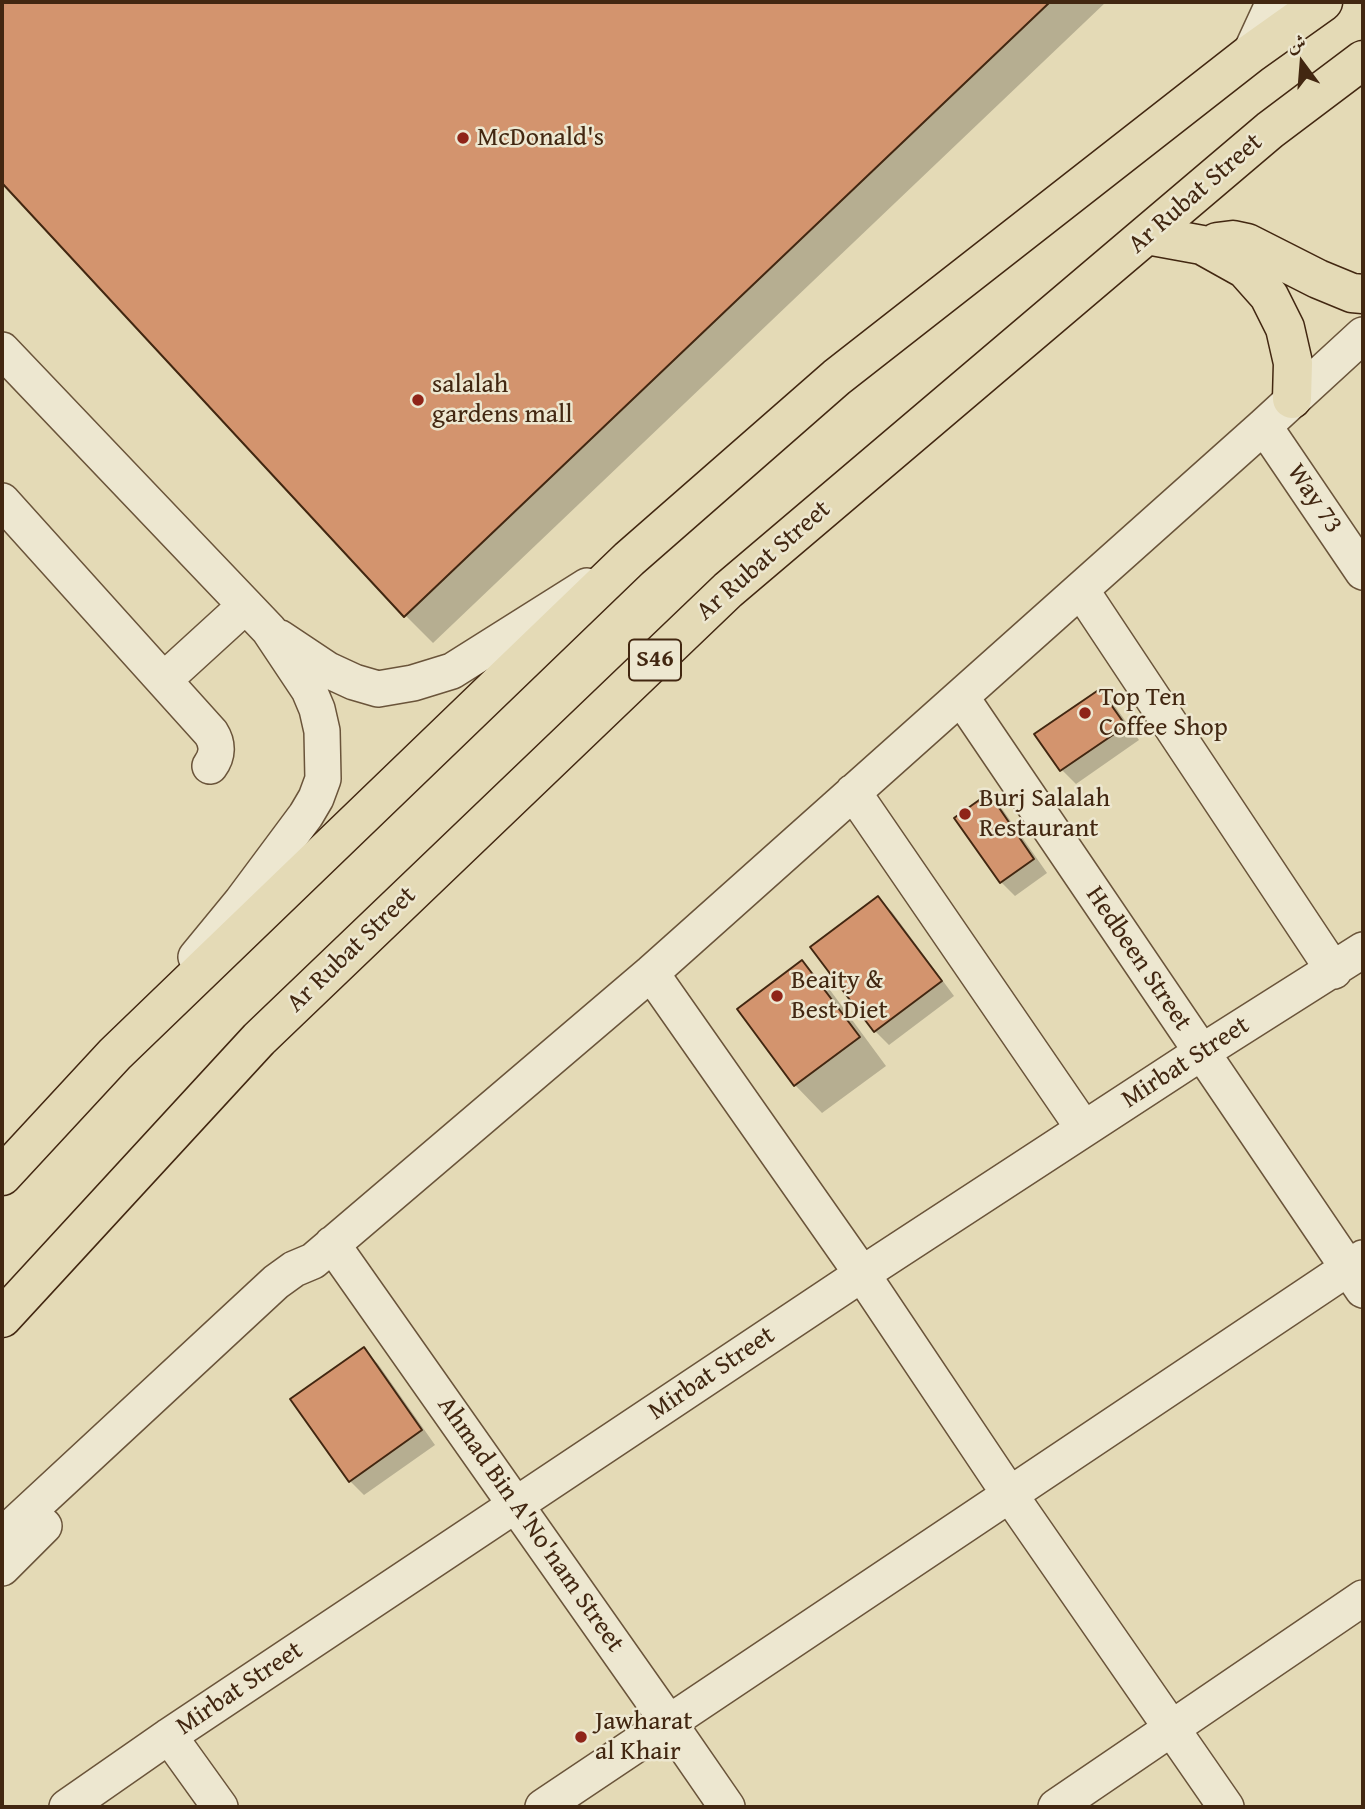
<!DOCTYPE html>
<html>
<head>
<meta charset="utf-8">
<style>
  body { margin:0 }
  #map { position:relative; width:1365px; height:1809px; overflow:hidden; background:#e4dab6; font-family:"Gentium Book Plus",Amiri,serif }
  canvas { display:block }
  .frame { position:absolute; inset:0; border:4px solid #422711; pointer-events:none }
  .north { position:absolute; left:1267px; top:28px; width:70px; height:70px; -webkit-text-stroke:5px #ede7d0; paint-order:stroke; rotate:344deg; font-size:19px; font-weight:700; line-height:28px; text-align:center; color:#422711 }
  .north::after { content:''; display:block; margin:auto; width:24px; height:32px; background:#422711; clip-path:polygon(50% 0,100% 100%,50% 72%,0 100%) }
</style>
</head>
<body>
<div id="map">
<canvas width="1365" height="1809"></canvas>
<div class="frame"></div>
<div class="north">ش</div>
</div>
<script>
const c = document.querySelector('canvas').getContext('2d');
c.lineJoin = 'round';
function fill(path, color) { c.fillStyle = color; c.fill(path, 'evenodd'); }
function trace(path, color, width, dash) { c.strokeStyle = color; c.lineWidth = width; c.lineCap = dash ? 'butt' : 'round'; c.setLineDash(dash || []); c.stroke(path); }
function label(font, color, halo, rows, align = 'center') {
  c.font = font + ' "Gentium Book Plus",serif'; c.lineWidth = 5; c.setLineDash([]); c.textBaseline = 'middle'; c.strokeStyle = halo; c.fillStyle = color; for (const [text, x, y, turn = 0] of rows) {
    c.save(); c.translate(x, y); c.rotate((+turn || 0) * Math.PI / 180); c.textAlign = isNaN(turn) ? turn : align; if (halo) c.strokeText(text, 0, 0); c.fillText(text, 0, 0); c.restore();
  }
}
const shadow = new Path2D(`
  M2 2H1106L433 643 406 616 2 180Z
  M1100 691 1114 705 1139 740 1076 784 1062 770 1037 735Z
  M989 796 1003 810 1047 873 1015 896 1001 882Z
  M878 899 892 912 954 996 889 1045 875 1031Z
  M802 963 830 990 886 1066 822 1113 795 1085Z
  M364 1350 378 1364 435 1445 364 1495 350 1481Z`);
const building = new Path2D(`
  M2 2H1050L404 617 2 183Z
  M1100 689 1126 726 1060 771 1034 734Z
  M989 793 1034 859 1000 883 954 818Z
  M878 896 942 981 874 1032 810 947Z
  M802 960 860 1037 794 1086 737 1009Z
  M364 1347 422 1430 349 1482 290 1399Z`);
const minor = new Path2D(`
  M1250 54 1274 2
  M2 350 269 630 309 690 317 709 322 731 323 779 316 798 306 815 242 901 196 957
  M1264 426 1363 572
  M2 501 211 733C218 744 218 755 210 766
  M1081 590 1334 971
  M280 638 328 670 354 682 378 689 413 683 452 671 587 586
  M164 680 245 606
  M961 697 1363 1290
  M853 792 1084 1129
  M651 973 862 1274 1010 1495 1226 1807
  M332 1244 669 1723 727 1807
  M2 1536 276 1282 294 1269 313 1261 651 973 1264 426 1363 335
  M2 1568 44 1526
  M169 1736 220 1807
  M67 1807 169 1736 862 1274 1202 1052 1363 950
  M543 1807 1363 1258
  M1056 1807 1363 1598`);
const highway = new Path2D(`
  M1147 235 1202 245 1245 269 1269 296 1285 328 1293 363 1292 399
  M1217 242 1233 240 1247 243 1318 279 1352 293 1363 294
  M2 1176 115 1054 629 559 837 377 1250 54 1323 2
  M2 1318 259 1039 728 590 1270 130 1363 60`);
const markers = [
  [463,138,7,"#8f2418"],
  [418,400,7,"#8f2418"],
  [1085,713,7,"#8f2418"],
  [965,814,7,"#8f2418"],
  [777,996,7,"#8f2418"],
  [581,1737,7,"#8f2418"]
];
const shields = [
  [655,660,52]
];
const shieldNames = [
  ["S46",655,660]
];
const poiNames = [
  ["McDonald's",477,138],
  ["salalah",432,385],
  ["gardens mall",432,415],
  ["Top Ten",1099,698],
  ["Coffee Shop",1099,728],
  ["Burj Salalah",979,799],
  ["Restaurant",979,829],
  ["Beaity &",791,981],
  ["Best Diet",791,1011],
  ["Jawharat",595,1722],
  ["al Khair",595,1752]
];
const streetNames = [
  ["Ar Rubat Street",1196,194,-41],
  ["Way 73",1314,499,56],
  ["Ar Rubat Street",764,561,-41],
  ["Ar Rubat Street",352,950,-44],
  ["Hedbeen Street",1138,959,56],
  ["Mirbat Street",1186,1063,-33],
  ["Mirbat Street",712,1374,-34],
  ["Ahmad Bin A'No'nam Street",530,1525,55],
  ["Mirbat Street",240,1689,-34]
];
fill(shadow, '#0003');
fill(building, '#d3946e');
trace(building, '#422711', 2);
trace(minor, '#6a543a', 38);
trace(highway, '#422711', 41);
trace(minor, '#ede7d0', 35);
trace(highway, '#e4dab6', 38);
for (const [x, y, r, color] of markers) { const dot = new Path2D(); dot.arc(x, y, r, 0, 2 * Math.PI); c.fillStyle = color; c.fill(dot); trace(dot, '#ede7d0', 2.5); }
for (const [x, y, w] of shields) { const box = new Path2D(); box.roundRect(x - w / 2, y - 20.5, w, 41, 5); c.fillStyle = '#ede7d0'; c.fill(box); trace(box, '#422711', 2); }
label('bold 24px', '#422711', null, shieldNames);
label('26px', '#422711', '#ede7d0', poiNames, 'left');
label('26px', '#422711', '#ede7d0', streetNames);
</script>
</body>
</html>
